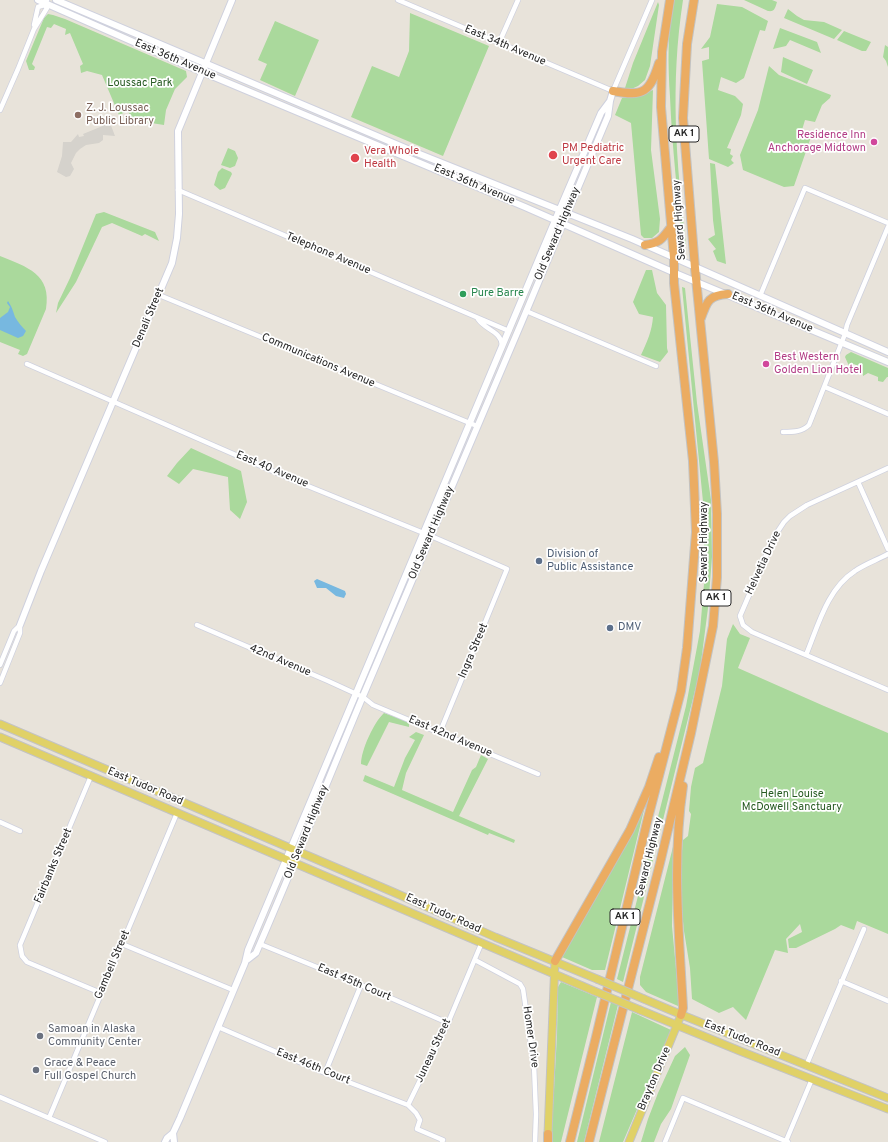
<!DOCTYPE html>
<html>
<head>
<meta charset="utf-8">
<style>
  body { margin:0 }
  canvas { display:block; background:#e8e3da }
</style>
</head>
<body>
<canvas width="888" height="1142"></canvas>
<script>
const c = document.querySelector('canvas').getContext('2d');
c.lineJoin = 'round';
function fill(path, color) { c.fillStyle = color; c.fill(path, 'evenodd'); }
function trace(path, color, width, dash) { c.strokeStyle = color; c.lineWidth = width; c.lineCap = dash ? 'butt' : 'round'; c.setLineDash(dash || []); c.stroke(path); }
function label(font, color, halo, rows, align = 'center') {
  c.font = font + ' Overpass,sans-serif'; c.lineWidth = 3.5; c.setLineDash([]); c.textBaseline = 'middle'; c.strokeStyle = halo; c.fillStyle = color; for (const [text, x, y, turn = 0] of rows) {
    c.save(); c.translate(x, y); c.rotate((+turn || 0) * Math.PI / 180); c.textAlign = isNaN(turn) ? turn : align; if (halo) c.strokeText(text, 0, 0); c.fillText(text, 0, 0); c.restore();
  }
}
const green = new Path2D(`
  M674 0H683C670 84 676 161 686 244L682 245C678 196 672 147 670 97 668 65 667 32 674 0Z
  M744 0H772L777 2C775 8 775 12 768 11Z
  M658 2 659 5 650 66 645 80 638 86 627 91 625 88 633 63Z
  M717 4 742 7 768 21 765 31 760 30 744 78 736 83 721 77 718 90 735 96 743 104 741 115 727 148 731 149 730 154 733 156 731 160 734 163 728 167 709 159 702 61 709 59V47L701 49 710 37Z
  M788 9 797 16 804 20 824 22 842 30 834 39 784 18Z
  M410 13 489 46 443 156 351 117 372 66 399 77 409 51Z
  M48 14 53 15 65 19 186 71 187 77 175 89 166 110 164 125 132 120 128 111 119 115 102 75 87 71 81 73 80 66 83 64 70 33 65 35 66 29 54 24 51 28 47 27 32 64 35 67 34 70H29L26 61 44 18Z
  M275 21 319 40 295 96 260 80 267 64 258 60Z
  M780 28 817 42 821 53 790 40 786 46 773 49Z
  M844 31 871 42 866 51H862L837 40Z
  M885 45 888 47V67L886 61 883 57Z
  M783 57 813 70 807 84 781 72Z
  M769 66 779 75 831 95 830 98 822 105 815 122 805 120 802 130 811 137 794 186 784 187 743 170 740 155 758 110Z
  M653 90 651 150 660 219 659 232 652 238H644L641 235 631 123 615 115 622 98 639 96Z
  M228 148 235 151 238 158 235 166 230 168 221 165Z
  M710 163 715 164 726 264 717 261 713 251 716 249 708 239 715 235 713 220Z
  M222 168 231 172 232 174 225 188 220 190 214 185 218 172Z
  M104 212 155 232 159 241 145 234 142 236 112 223 102 227 76 282 56 313 58 303 70 278 96 214Z
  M0 256C27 267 52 274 46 309L27 354 23 356 18 354 20 350 0 342Z
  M646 270H652L657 293 666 305 667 348 668 352 660 362 641 355C647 342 652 331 653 317L639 314 633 302Z
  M682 287 685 288 697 403 711 500 712 557 708 608 700 670 623 982 617 979 686 706 700 631 704 584V512Z
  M851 352 888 368V377H887L883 382 878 381V377L868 373 863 376 862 368 854 364 849 366 845 357 846 355Z
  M191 448 241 471 247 502 240 519 230 510 228 477 193 469 179 484 167 476 177 463Z
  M733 624 740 634 750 638 738 668 824 706 888 733V934L857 921 854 930 841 925 835 929 796 948H789L788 939 802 932 800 924 786 939 788 953 775 950 746 1020 733 1007 719 1013 692 999 690 968 684 931 679 882 683 840 688 836 691 814 689 811 691 787 695 768 703 763 722 686 727 639Z
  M384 713 409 722V727L389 722 367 766 361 764C361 750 374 722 384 713Z
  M416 732 424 735 406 773 402 790 453 812 472 770 476 767 481 755 488 759 459 816 515 840 514 843 489 833 488 835 363 781 365 775 394 787 405 758 415 740 409 737Z
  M644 810 605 970H592L562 957 631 835 641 813Z
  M675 839 676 843 673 879 672 926 679 1001 678 1006 646 992 640 985V977Z
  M561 982 597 997 561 1142H551L557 1036 558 987Z
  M611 1002 618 1005 584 1142H577Z
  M632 1012 671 1030 623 1142H599Z
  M685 1047 690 1055 671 1109 661 1124 654 1142H641L648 1119 658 1093 675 1056Z`);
const plaza = new Path2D(`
  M110 123 115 136 103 135V140L99 143 86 145 80 149 76 153 71 163 74 169 70 176 66 177 57 172 62 156 63 142H71L78 134 79 137 84 136 83 134Z`);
const water = new Path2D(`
  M8 301C12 307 13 311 15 317 18 322 22 327 26 331L23 336 18 338 0 330V318L8 312 10 307 7 303Z
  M317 579 345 591 346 594 344 598 336 596 326 588H317L314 581Z`);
const street = new Path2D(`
  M398 0 613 91 652 0
  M34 25 38 7 44 5
  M499 43 518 0
  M0 110 18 69 34 29 47 8 44 5 47 0
  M178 190 509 331
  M159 295 477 426
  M760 296 805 188 888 223
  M526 311 656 366
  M478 319C485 330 501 331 502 345
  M27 364 293 480 431 536 507 569 440 732
  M825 387 888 414
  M783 432C793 432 802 432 809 425L845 334 847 325 888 227
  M888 468 807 505 790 516 784 522 774 537 740 616 743 625 752 632 888 690
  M858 482 888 549
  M197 625 328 681 363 697 373 705 538 774
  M806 655C818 626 827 589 855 571 865 564 877 560 888 554
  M0 665 14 631 20 625
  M0 683 20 633V625
  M91 776 20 945 22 956 27 962 101 993
  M0 822 20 831
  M122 944 233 990
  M260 944 361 985 448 1023
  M475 960 520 984 523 989 534 1065 536 1114 535 1142
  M841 981 888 1001
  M218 1027 325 1073 408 1105
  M806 1066 864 929
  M325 1073 361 985
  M0 1097 105 1142
  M49 1118 177 813
  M786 1141 812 1079
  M442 1142 443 1140 417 1129 420 1120 416 1113 408 1105 448 1023 482 942
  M665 1142 683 1098 788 1142`);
const secondary = new Path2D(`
  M38 0 188 66 525 207 675 273 888 362
  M56 0 417 153 632 239 888 352
  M20 625 41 571 172 263 177 238 179 214 178 131 232 0
  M247 960 256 953C293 868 327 782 363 696 444 503 528 310 608 116L610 101 613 91
  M173 1133 174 1142
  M165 1142 167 1138 173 1133 180 1118 245 963 248 950 559 211 601 113 610 101`);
const primary = new Path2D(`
  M0 724 393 892 495 937 597 979
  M0 737 594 991
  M644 999 687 1017 888 1098
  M640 1010 740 1051 888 1109
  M548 1134 555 961
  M629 1142 681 1015`);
const highway = new Path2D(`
  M613 91C644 97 650 92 659 63
  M645 245C660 243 662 239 671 227
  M701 318C707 301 709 295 728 294
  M555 961 630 830 649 787 659 757
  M681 1015 683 1008C679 934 672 860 683 786
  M548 1142V1134
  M570 1142 596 1037 647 822 681 691 687 648 696 532 693 461 674 283V258L661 107 662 52 670 0
  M589 1142 660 863 691 733 713 626 717 577V514L714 462 695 268 683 118 687 44 694 0`);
const primaryBridge = new Path2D(`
  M597 979 644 999
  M594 991 640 1010`);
const markers = [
  [78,115,4,"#8d6e63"],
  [874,142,4,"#d1479c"],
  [553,155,5,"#e0444e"],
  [355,158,5,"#e0444e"],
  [463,294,4,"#2e9e5b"],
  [766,364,4,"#d1479c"],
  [539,561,4,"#5c6f8a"],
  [610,628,4,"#5c6f8a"],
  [40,1036,4,"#6b7280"],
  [36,1070,4,"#6b7280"]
];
const shields = [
  [684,134,30],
  [716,598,30],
  [625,917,30]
];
const shieldNames = [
  ["AK 1",684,134],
  ["AK 1",716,598],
  ["AK 1",625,917]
];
const streetNames = [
  ["East 34th Avenue",505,46,23],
  ["East 36th Avenue",175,60,23],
  ["East 36th Avenue",474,185,23],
  ["Seward Highway",680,220,-94],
  ["Old Seward Highway",558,234,-67],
  ["Telephone Avenue",328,254,23],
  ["East 36th Avenue",772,313,23],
  ["Denali Street",149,318,-67],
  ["Communications Avenue",318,361,23],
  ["East 40 Avenue",272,470,23],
  ["Old Seward Highway",432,533,-67],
  ["Seward Highway",705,542,-90],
  ["Helvetia Drive",764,563,-65],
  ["Ingra Street",474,651,-67],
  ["42nd Avenue",280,661,23],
  ["East 42nd Avenue",450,737,23],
  ["East Tudor Road",145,787,23],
  ["Old Seward Highway",307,832,-68],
  ["Seward Highway",650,857,-76],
  ["Fairbanks Street",54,866,-67],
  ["East Tudor Road",443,914,24],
  ["Gambell Street",113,965,-67],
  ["East 45th Court",354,983,23],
  ["Homer Drive",530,1037,82],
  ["East Tudor Road",742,1039,22],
  ["Juneau Street",434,1051,-65],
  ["East 46th Court",313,1067,22],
  ["Brayton Drive",655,1079,-67]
];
const parkNames = [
  ["Loussac Park",140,84],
  ["Helen Louise",792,795],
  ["McDowell Sanctuary",792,808]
];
const educationNames = [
  ["Z. J. Loussac",86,109],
  ["Public Library",86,122]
];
const hotelNames = [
  ["Residence Inn",866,136],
  ["Anchorage Midtown",866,149],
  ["Best Western",774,358,"left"],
  ["Golden Lion Hotel",774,371,"left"]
];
const healthNames = [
  ["PM Pediatric",562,149],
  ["Urgent Care",562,162],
  ["Vera Whole",364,152],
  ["Health",364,165]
];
const leisureNames = [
  ["Pure Barre",471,294]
];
const serviceNames = [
  ["Division of",547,555],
  ["Public Assistance",547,568],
  ["DMV",618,628]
];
const worshipNames = [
  ["Samoan in Alaska",48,1030],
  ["Community Center",48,1043],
  ["Grace & Peace",44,1064],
  ["Full Gospel Church",44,1077]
];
fill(green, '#aad99c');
fill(plaza, '#d5d2cc');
fill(water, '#77b8e0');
trace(street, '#cfd1de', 6);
trace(secondary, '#cfd1de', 8);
trace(primary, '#c3c3c3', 9);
trace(highway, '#c3c3c3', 10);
trace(street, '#fff', 4.5);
trace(secondary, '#fff', 6);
trace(primary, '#e0d167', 7);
trace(highway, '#ebac62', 8);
trace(primaryBridge, '#c3c3c3', 9, []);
trace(primaryBridge, '#e0d167', 7);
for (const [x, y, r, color] of markers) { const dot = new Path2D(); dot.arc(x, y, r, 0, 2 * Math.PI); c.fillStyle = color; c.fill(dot); trace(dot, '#fff', 1.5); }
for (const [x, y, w] of shields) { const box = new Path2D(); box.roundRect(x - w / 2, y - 8, w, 16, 3); c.fillStyle = '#fff'; c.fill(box); trace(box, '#272727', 1); }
label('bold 10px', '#272727', null, shieldNames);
label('11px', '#272727', '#fff', streetNames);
label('11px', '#265a21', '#fff', parkNames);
label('11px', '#785e54', '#fff', educationNames, 'left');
label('11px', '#b23c85', '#fff', hotelNames, 'right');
label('11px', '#be3a42', '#fff', healthNames, 'left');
label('11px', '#27864d', '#fff', leisureNames, 'left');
label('11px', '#4e5e75', '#fff', serviceNames, 'left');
label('11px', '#5b616d', '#fff', worshipNames, 'left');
</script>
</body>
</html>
